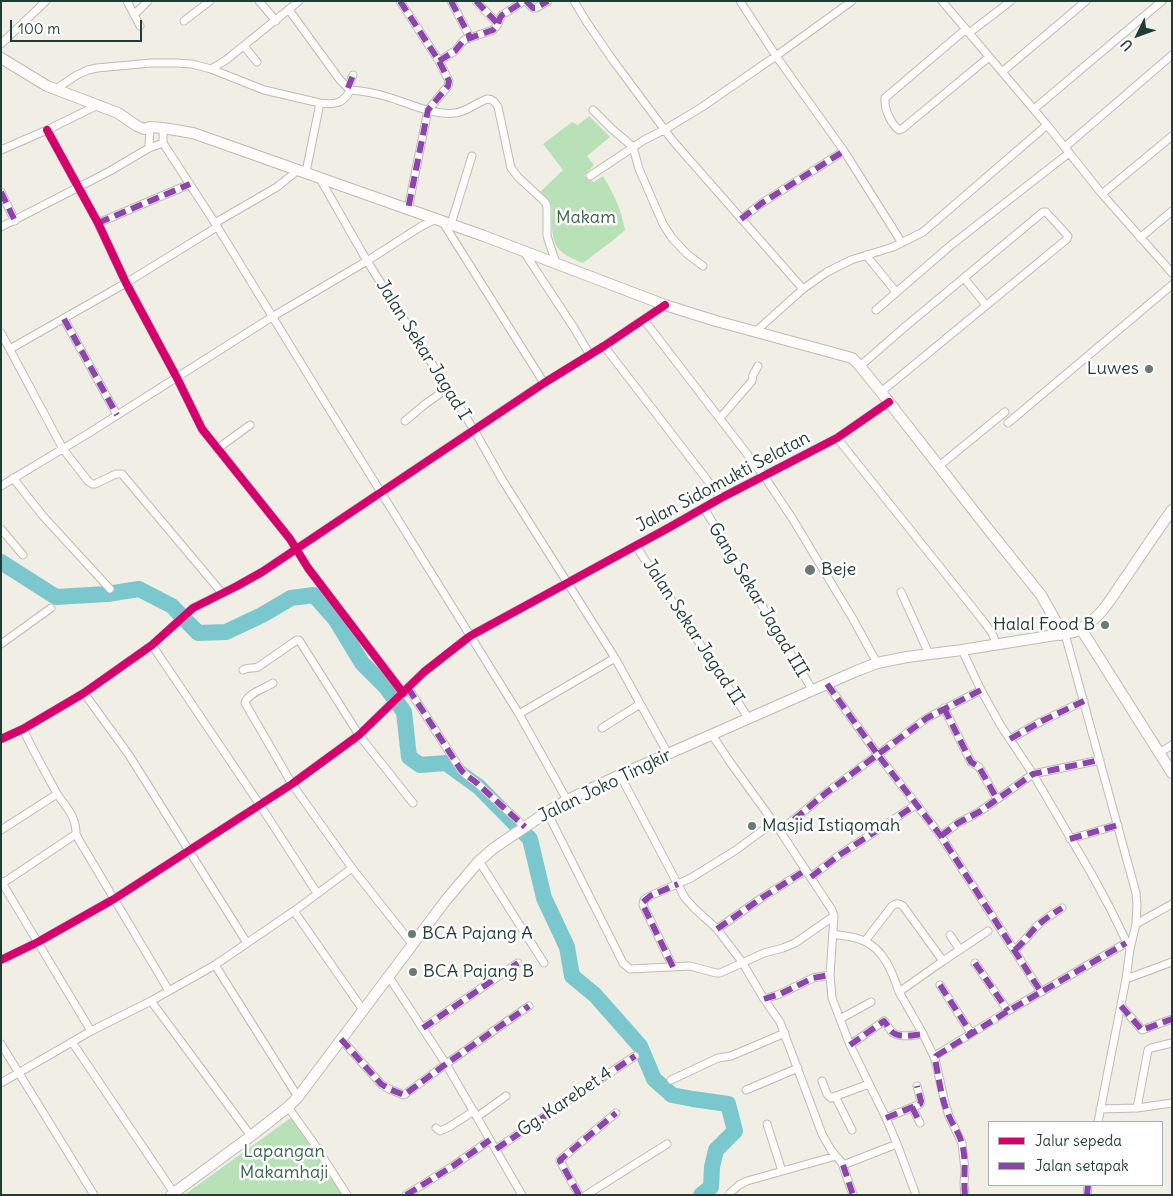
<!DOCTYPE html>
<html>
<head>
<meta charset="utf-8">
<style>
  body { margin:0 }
  #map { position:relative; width:1173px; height:1196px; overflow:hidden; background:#f1eee6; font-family:Delius,sans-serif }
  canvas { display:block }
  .frame { position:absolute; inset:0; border:2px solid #1f3d34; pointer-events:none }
  .legend { position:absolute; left:988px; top:1121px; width:175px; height:65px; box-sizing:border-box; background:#fff; border:1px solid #a5b1ae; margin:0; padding:6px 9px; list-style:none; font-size:15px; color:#1f3d34 }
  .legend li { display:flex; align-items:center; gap:10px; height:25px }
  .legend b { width:25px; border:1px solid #a5b1ae }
  .north { position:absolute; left:1113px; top:10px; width:50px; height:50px; -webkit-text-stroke:4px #fff; paint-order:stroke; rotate:228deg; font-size:14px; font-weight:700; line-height:20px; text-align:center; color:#1f3d34 }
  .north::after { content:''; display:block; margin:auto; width:18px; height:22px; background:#1f3d34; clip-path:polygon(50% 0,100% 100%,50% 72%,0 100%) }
  .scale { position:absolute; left:10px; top:20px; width:132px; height:22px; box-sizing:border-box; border:2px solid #1f3d34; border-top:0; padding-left:6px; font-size:15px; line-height:18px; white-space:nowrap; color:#1f3d34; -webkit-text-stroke:4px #fff; paint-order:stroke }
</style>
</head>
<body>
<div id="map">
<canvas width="1173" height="1196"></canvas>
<div class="frame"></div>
<ul class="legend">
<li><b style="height:6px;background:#d6006c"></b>Jalur sepeda</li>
<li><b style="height:6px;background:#8e44ad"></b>Jalan setapak</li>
</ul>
<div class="north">U</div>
<div class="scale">100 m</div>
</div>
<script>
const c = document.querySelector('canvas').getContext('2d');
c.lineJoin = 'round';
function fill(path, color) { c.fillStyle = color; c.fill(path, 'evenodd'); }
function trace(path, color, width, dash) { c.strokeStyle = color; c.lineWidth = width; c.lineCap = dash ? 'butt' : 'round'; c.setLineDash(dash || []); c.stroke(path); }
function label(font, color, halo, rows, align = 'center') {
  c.font = font + ' Delius,sans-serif'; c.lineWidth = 5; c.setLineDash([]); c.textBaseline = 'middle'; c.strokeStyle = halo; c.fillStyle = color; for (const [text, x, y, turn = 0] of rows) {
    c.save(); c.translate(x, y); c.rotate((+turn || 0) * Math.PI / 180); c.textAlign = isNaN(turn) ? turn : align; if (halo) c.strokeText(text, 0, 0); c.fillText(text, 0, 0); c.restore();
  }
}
const green = new Path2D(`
  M589 116 610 137 587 156 594 165 584 176 594 182 603 176C614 195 621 208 625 230L616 238 583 263C561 254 552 249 552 223 552 217 553 210 551 204 549 199 544 196 540 192L563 170 543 144 572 122 578 125Z
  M292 1117 342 1195H184Z`);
const river = new Path2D(`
  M1 562 56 597 107 594 139 589 172 606 198 633 226 632 262 615 291 598 314 595 336 620 362 663 386 687 404 712 409 757 420 765 446 763 479 787 530 839 544 898 567 947 572 976 595 995 640 1046 654 1079 672 1095 693 1099 728 1104 735 1131 716 1150 712 1167 711 1187 701 1195`);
const street = new Path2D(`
  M127 1 140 26
  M259 1 276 21
  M400 1 439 61 449 81 448 86 428 110 408 209
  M451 1 470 37
  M476 1 498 24
  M526 1 533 8H536L548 1
  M574 1 586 21 612 59 673 141 803 289
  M740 1 776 56 844 151 902 243
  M942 1 1047 125 1102 194 1172 273
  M289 10 340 80 350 90C344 104 333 105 320 103L306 172
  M134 15 148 1
  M184 21 210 1
  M966 29 885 98C884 109 891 124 899 130L902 129 989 57
  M969 33 1011 1
  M1 44 46 1
  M244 46 257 62
  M439 61 455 51 464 40 493 30 498 24 500 18 502 15 524 1
  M211 69 264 90 320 103
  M1002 72 1086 1
  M348 88 353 75
  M56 89 77 75 88 70 97 68 151 63H176L192 64 211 69 226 60 299 1
  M350 90C363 91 375 93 388 97 408 103 434 116 455 113 466 112 476 103 487 99 493 99 495 102 498 107L511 168 518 177 545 202 547 206V236L556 263
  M1034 109 1162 1
  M593 110 612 129 633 147 639 169 663 224 672 238 687 254 703 266
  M163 128V143L215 223 326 404 519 714 567 800
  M47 130 98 223 126 283 177 378 202 429 290 539 308 568 403 693
  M1065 147 1172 55
  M149 148 150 127
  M1 150 47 130 98 105
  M590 176 644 140 664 130 702 107 776 56 852 1
  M319 177 367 261 474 430 503 481 615 658 668 754
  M1 192 15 221
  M1102 194 1172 136
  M741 219 762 203 844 151
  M442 221 544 383
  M98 223 190 184
  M215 223 277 187 298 170
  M451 224 472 156
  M1 227 110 171 149 148 163 143
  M1140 238 1172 211
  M524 252 574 328 590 355
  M866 255 896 292
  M964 278 986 305
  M876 310 950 246 1069 153
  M64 319 117 415
  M644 320 764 476 792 518 853 619 877 663
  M755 332 803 289 827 272 851 260 893 247 923 232 1047 125
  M1 333 63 449 88 481 92 484H95L116 474H122L222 593
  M604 346 721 498
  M10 349 126 283 217 227
  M860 366 906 326 1043 212H1046L1068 236 1067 239 881 392
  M720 418 752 381 753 375 758 366
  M405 421 424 405 448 388
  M1008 423 1172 285
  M837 438 984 622 992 633 997 645
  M217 449 250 425
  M939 466 1005 412
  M13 478 43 516 110 589
  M1 486 89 433 272 317 367 261 420 227 436 219
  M704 508 813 691
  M1 529 23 555
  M636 546 749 719
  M901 592 929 654
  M1065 634 1136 893 1137 905 1136 924 1130 949 1126 979 1098 1122
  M1 644 51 608
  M152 645 260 805 317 893
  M962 650 981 690 1001 726 1033 774 1091 873 1110 908 1130 949
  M243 670C248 667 253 669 258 667L297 640H299L359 735 413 803
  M273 683C264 689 248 693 245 703L292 784 352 868 412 944
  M827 684 878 755 941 836 1041 992
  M408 688 461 770C466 776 473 779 479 785 494 799 510 813 525 827
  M84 693 129 755 247 943
  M944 708 971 762 979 767 997 799
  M519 714 615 658
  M602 728 640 704
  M712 735 730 762 780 831 832 910 834 916 830 975 832 998 850 1045 886 1118 897 1144 916 1195
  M1 739 23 729 84 693 152 645 193 608 237 586 262 572 544 383 604 346 665 305
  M1010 739 1042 721 1084 701
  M1159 753 1172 745
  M620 775 685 898 695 909 717 929 742 962 764 999 780 1022 822 1134 831 1150 842 1163 853 1195
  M547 812 623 963 630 969 690 966 716 973H720L764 953 783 948 795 943 834 916
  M1 830 57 794
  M780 831 826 793 927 718 981 690
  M76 834 79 840 169 991
  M941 836 958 823 979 812 1033 774 1100 760
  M1070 839 1118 825
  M479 861 544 963
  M811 877 838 856 917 804
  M1 881 91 1031
  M3 883 76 834C76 814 65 807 56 792 45 771 33 751 23 729
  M294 911 363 1010
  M1136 924 1172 904
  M717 929 763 897 806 870
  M833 934C843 936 855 936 864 941 884 949 893 974 899 992L943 961 988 931
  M950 935 960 950
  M865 941 892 906C896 903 899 903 903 906L943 961
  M1015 950C1024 942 1030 933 1038 925 1046 918 1054 913 1062 908
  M1 960 38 942 114 899 292 784 359 735 424 672 470 636 670 527 721 498 837 438 889 402
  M975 963 1008 1011
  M215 965 298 1097
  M673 967 643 905 644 900 650 896 691 878 736 850 774 822
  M389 977 446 1064 522 1195
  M1126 979 1172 962
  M940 985 971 1033
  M899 992 923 1034 935 1059 945 1103 949 1116 962 1143 965 1170 964 1184 965 1195
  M764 999 780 994 813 978 830 975
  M151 1001 251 1136
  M1121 1006 1142 1030 1172 1019
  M840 1019 871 1002
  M423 1028 518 963
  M341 1039 381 1084 389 1089 404 1095 446 1064 529 1006
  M72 1042 174 1193
  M1 1044 94 1195
  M850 1045 884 1021C887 1024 888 1027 891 1031 899 1039 913 1035 923 1034
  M935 1059 936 1056 938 1054 1008 1011 1126 943
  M671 1080 718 1058 731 1056 785 1033
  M822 1081 827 1094 831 1098 869 1084
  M1 1083 91 1031 151 1001 215 965 294 911 352 868
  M746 1090 798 1068
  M835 1096 852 1130
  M288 1107 313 1142 347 1195
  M912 1107 920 1123
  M1137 1108 1148 1050 1151 1048 1172 1043
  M1100 1109 1137 1108 1172 1103
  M477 1117 506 1096
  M886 1118 920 1104 921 1101 917 1086
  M767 1124 782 1171
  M436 1128 440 1131 449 1127 474 1111
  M496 1149 635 1056
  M843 1165 897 1144
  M730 1193 739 1185 747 1181 836 1156
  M406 1195 453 1166 490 1140
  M579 1195 560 1161V1160L616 1113
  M586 1195 667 1144
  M1087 1195 1088 1185`);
const secondary = new Path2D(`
  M1 58 47 86 118 113 137 126 144 129 150 127 163 128 193 133 484 236 665 305 716 321 852 358 859 365 881 392 988 529 1041 595 1055 620 1060 635
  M1081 629 1172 773
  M171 1195 251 1136 288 1107 298 1097 446 900 479 861 494 848 547 812 567 800 620 775 854 672 877 663 907 657 962 650 1074 632C1103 618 1110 599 1128 574 1142 553 1157 531 1172 510`);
const quiet = new Path2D(`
  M400 1 439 61 449 81 448 86 428 110 408 209
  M451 1 470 37
  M476 1 498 24
  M526 1 533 8H536L548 1
  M439 61 455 51 464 40 493 30 498 24 500 18 502 15 524 1
  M348 88 353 75
  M1 192 15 221
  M741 219 762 203 844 151
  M98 223 190 184
  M64 319 117 415
  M827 684 878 755 941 836 1041 992
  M408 688 461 770C466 776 473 779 479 785 494 799 510 813 525 827
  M944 708 971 762 979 767 997 799
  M1010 739 1042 721 1084 701
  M780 831 826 793 927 718 981 690
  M941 836 958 823 979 812 1033 774 1100 760
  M1070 839 1118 825
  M811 877 838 856 917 804
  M717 929 763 897 806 870
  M1015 950C1024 942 1030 933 1038 925 1046 918 1054 913 1062 908
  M975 963 1008 1011
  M673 967 643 905V902L650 896 678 884
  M940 985 971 1033
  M764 999 780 994 813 978 830 975
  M1121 1006 1142 1030 1172 1019
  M423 1028 518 963
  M341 1039 381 1084 389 1089 404 1095 446 1064 529 1006
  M850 1045 884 1021C887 1024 888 1027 891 1031 899 1039 913 1035 923 1034
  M912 1107 920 1123
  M886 1118 920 1104 921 1101 917 1086
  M496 1149 635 1056
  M843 1165 853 1195
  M406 1195 453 1166 490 1140
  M579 1195 560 1161V1160L616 1113
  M965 1195C963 1178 967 1161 962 1144 960 1134 953 1126 949 1116 941 1099 939 1078 935 1059L936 1056 1008 1011 1126 943
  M1087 1195 1088 1185`);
const cycleway = new Path2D(`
  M47 130 98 223 126 283 177 378 202 429 290 539 308 568 403 693
  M1 739 23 729 84 693 152 645 193 608 237 586 262 572 544 383 604 346 665 305
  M1 960 38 942 114 899 292 784 359 735 424 672 470 636 670 527 721 498 837 438 889 402`);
const markers = [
  [1149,369,5,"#687b72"],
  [810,570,6,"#687b72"],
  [1105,625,5,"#687b72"],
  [752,826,5,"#687b72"],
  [412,934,5,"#687b72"],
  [413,972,5,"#687b72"]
];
const parkNames = [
  ["Makam",586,218],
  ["Lapangan",284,1152],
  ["Makamhaji",284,1173]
];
const streetNames = [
  ["Jalan Sekar Jagad I",423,350,58],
  ["Jalan Sidomukti Selatan",723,482,-28],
  ["Gang Sekar Jagad III",758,600,59],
  ["Jalan Sekar Jagad II",693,632,57],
  ["Jalan Joko Tingkir",605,786,-26],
  ["Gg. Karebet 4",565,1102,-34]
];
const poiNames = [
  ["Luwes",1139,369,"right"],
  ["Beje",821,570],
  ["Halal Food B",1095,625,"right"],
  ["Masjid Istiqomah",762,826],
  ["BCA Pajang A",422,934],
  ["BCA Pajang B",423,972]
];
fill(green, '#b9e1b8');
trace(river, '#7bc7ce', 16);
trace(street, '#bbbcb6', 9);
trace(secondary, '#bbbcb6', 12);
trace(street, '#fdfcfb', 7);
trace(secondary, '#fdfcfb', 10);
trace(quiet, '#8e44ad', 6, [12, 6]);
trace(cycleway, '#d6006c', 8);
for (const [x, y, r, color] of markers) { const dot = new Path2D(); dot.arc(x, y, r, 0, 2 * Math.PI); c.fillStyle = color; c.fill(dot); trace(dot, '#fff', 2); }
label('18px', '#3a644c', '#fff', parkNames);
label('18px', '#1f3d34', '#fff', streetNames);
label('18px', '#1f3d34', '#fff', poiNames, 'left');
</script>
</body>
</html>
